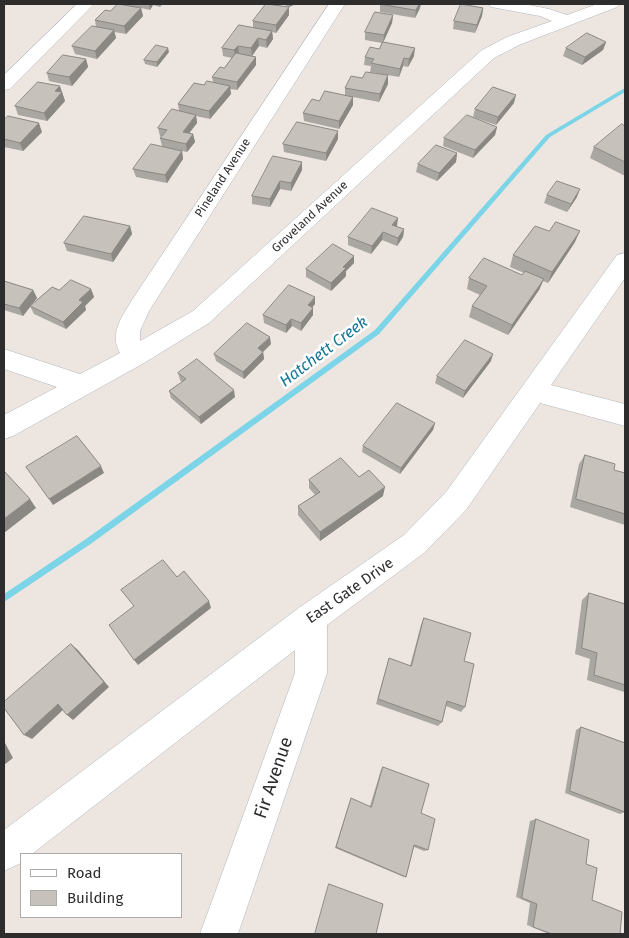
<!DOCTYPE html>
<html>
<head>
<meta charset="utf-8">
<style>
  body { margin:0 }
  #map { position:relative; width:629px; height:938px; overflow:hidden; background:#ede6e0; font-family:"Fira Sans",sans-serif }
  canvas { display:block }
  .frame { position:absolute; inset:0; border:5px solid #2d2d2d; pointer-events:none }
  .legend { position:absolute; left:20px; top:853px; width:162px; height:65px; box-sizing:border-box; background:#fff; border:1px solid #ababab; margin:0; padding:6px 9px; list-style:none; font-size:15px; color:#2d2d2d }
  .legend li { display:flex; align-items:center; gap:10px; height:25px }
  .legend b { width:25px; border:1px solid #ababab }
</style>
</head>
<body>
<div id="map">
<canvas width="629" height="938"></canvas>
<div class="frame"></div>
<ul class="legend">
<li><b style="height:6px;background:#fff"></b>Road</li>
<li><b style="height:14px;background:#c6c1bb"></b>Building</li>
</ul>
</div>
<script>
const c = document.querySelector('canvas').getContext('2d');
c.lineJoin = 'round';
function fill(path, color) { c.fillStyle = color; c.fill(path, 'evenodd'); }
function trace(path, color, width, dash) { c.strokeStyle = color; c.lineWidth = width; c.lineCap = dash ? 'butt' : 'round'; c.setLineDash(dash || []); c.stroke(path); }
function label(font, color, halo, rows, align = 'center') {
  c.font = font + ' "Fira Sans",sans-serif'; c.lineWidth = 5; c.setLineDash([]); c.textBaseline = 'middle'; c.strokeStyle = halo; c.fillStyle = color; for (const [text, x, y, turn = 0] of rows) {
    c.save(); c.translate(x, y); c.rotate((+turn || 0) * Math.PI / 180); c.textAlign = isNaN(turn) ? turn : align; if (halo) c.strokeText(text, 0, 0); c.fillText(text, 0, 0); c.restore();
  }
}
const stream = new Path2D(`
  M623 89H625V92L550 137 379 334 92 543 4 602V594L86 539 375 330 546 135Z`);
const minor = new Path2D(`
  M77 4H94L10 89 4 90V75Z
  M329 4H345L149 311 140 331V341L193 311 482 50 507 37 552 21 540 16 491 7 489 4H524L549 9 567 15 597 4H619L617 7 519 45 494 58 209 323 144 363 13 436 4 439V415L57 387 4 369V349L80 374 120 353C109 333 122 317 132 300Z
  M625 253V278L551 385 625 404V426L540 403 466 510 424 553 327 625V673L238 934H200L295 673V650L32 854H21V863L4 871V830L300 607 404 535 446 492 617 255Z`);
const wall = new Path2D(`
  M123 4H163L160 7 153 5 150 10 141 8 143 16 126 34 114 32 116 38 97 59 75 54 72 46 96 27 95 20 123 5Z
  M283 4H296L289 7Z
  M380 4 420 8 415 18 380 12Z
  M483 8 482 16 475 33 453 29 454 21Z
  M289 15 276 33 272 32 273 39 267 48 259 46 252 56 256 57V65L237 90 230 89 231 94 210 119 196 116 197 123 189 133 193 134 195 142 187 152 182 151 183 159 167 183 136 177 133 169 162 146 160 138 161 136H160L158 128 179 111 178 104 204 85 213 82 212 77 224 68 232 58 223 56 222 48 253 28V21Z
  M393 15 392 23 383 42 414 56 408 67 403 66 399 77 370 72 371 66 364 65 365 57 379 49 382 43 365 40V32Z
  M606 42 603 50 582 65 563 56 566 48Z
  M169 52 157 67 145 64 144 60Z
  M86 59 88 67 72 86 49 81 47 73Z
  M388 75V84L379 102 353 97V105L339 129 304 121 303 113 319 101 345 95V88L362 78Z
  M62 92 65 101 47 121 18 115 15 106Z
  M514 103 496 125 473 117 475 109Z
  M4 120 42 132 23 151 4 147Z
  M625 126V176L590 158 594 147Z
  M497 127 495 135 473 158 443 146 444 138Z
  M338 139 326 161 284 152 283 144Z
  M457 153 456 162 437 181 416 172 418 164Z
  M302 162V170L291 191 280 189 270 207 252 204V196Z
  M547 195 577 197 567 212 544 203Z
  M398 218 396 226 404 229 403 237 397 246 382 240 371 254 348 245V237Z
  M130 226 132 234 113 262 67 251 64 243Z
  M575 242 548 283 543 281 539 290 508 335 469 317 472 306 480 295 467 289 469 278 522 275 524 273 510 267 513 255Z
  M354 256V263L346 271V276L331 291 306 277V269Z
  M4 281 33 290 37 298 23 316 4 310Z
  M91 289 94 297 85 306 86 310 66 329 34 314 30 306 59 290Z
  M315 304 312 307 313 315 301 331 292 326 286 333 264 323 263 315Z
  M271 344 263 351 264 359 244 379 216 361 214 354Z
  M491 361 463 398 435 383 437 376Z
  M178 373 235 397 201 424 171 398 169 391 182 382 180 380Z
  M435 423 433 430 400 474 362 452 363 446Z
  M585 455 614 470 625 473V525L570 507 579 464Z
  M359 477 383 496 320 541 298 515V506L315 495 309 488V480Z
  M589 593 625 604V691L624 692 587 680 590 659 575 654 582 600Z
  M424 618 464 661 465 707 461 712 446 706 442 722 438 726 376 704 389 658 410 666 421 625Z
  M581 727 625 743V812L620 814 565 793 576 730Z
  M383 767 421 813 428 850 424 851 414 847 406 877H404L335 848 350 801 370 806 381 770Z
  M536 819 586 864 592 900 620 934H549L527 925 530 903 516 897 530 821Z`);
const shadedWall = new Path2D(`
  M149 4H153V5L150 10Z
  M289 4H296L289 7Z
  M419 4H421L420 8 415 18 416 10Z
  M289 7V15L276 33V25Z
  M141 8 143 16 126 34 124 26Z
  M483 8 482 16 475 33 477 25Z
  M393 15 392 23 383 43 384 35Z
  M114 30 116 38 97 59 95 51Z
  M272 31 273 39 267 48 266 40Z
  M258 38 259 46 252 56 251 48Z
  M606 42 603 50 582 65 585 57Z
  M238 46 239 54 235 58 234 50Z
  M168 48 169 52 157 67V62Z
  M415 48 414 56 408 67 409 59Z
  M256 57V65L237 90V82Z
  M404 58 403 66 399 77 400 69Z
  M86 59 88 67 72 86 69 77Z
  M388 75V84L379 102 380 94Z
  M60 86 65 101 47 121 44 113 55 91Z
  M230 86 231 94 210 119 209 111Z
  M516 95 514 103 496 125 498 117Z
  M353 97V105L339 129V121Z
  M196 115 197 123 184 140 183 132Z
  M39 123 42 132 23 151 20 143Z
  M497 127 495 135 473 158 475 150Z
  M338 131V139L326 161V153Z
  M193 134 195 142 187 152 186 144Z
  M182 151 183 159 167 183 165 175Z
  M457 153 456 162 437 181 439 173Z
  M302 162V170L291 191V183Z
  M280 181V189L270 207V199Z
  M580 189 577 197 567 212 571 204Z
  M398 218 397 226 392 233V225Z
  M130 226 132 234 113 262 111 254Z
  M404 229 403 237 397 246 398 238Z
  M580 231 575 242 548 283 552 272Z
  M383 232 382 240 371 254 372 246Z
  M354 256V263L346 271V276L331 291V283L343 267Z
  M544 279 539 290 508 335 512 325Z
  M91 289 94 297 85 306 86 310 66 329 63 322 79 300Z
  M33 290 37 298 23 316 19 308Z
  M315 297V304L308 313V305Z
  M313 308V315L301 331V323Z
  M291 319 292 326 286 333V325Z
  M270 337 271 344 259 356 258 348Z
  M263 352 264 359 244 379 243 372Z
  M493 354 491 361 463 398 465 391Z
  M234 390 235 397 201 424 199 417Z
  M435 423 433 430 400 474 401 468Z
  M101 466 104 473 53 505 49 499Z
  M385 487 383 496 320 541V532Z
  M30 499 36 508 4 533V519Z
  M209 601 211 608 138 665 134 660Z
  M71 644 78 650 109 687 73 720 67 715Z
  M58 704 64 709 32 739 24 735Z
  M4 741 13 758 4 765Z`);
const building = new Path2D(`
  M118 4 141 8 124 26 95 20 105 10 110 11Z
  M266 4 289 7 276 25 253 21Z
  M380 4H419L416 10Z
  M461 4 483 8 477 25 454 21Z
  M375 12 393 15 384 35 365 32Z
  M239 25 272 31 266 40 258 38 251 48 238 46 234 50 222 48Z
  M92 26 114 30 95 51 72 46Z
  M587 33 606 42 585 57 566 48Z
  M383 42 415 48 409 59 404 58 400 69 371 63 374 59 365 57 370 47 379 49Z
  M156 45 168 48 157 62 144 60Z
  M236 53 256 57 237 82 212 77 220 67 224 68Z
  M63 55 86 59 69 77 47 73Z
  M366 72 388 75 380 94 345 88 351 76 362 78Z
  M207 81 230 86 209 111 178 104 194 83 204 85Z
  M38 82 60 86 55 91 62 92 44 113 15 106Z
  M493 87 516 95 498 117 475 109Z
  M325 91 353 97 339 121 303 113 312 99 319 101Z
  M172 109 196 115 183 132 193 134 186 144 160 138 167 130 158 128Z
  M467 115 497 127 475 150 444 138Z
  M8 116 39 123 20 143 4 139V120Z
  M297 122 338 131 326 153 283 144Z
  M622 124 625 126V162L594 147Z
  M151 144 182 151 165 175 133 169Z
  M436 145 457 153 439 173 418 164Z
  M273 156 302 162 291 183 280 181 270 199 252 196Z
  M557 181 580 189 571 204 547 195Z
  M372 208 398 218 392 225 404 229 398 238 383 232 372 246 348 237Z
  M84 216 130 226 111 254 64 243Z
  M556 222 580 231 552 272 513 255 535 226 549 231Z
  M333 244 354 256 343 267 346 268 331 283 306 269Z
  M484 258 522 275 525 271 544 279 512 325 472 306 487 286 469 278Z
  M71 280 91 289 79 300 83 302 63 322 30 306 52 287 59 290Z
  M4 281 33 290 19 308 4 304Z
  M289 285 315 297 308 305 313 308 301 323 291 319 286 325 263 315Z
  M247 323 270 337 258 348 263 352 243 372 214 354Z
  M465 340 493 354 465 391 437 376Z
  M197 359 234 390 199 417 169 391 186 379 178 373Z
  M397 403 435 423 401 468 363 446Z
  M77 436 101 466 49 499 26 467Z
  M585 455 615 464 614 470 625 473V514L576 499Z
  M341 458 359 477 369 470 385 487 320 532 298 506 320 492 309 480Z
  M4 471 30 499 4 519Z
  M163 560 177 577 184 571 209 601 134 660 109 625 134 606 121 590Z
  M589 593 625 604V685L594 675 597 653 582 648Z
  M424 618 471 633 464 661 474 664 465 707 447 701 442 722 378 699 389 658 411 666Z
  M71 644 104 682 67 715 58 704 24 735 4 708V702Z
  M581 727 625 743V812L570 791Z
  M383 767 429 784 421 813 435 819 428 850 414 845 406 877 336 847 351 798 371 807Z
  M536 819 589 840 586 864 597 868 592 900 622 912 620 934H552L533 927 537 904 522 898Z
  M329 884 383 904 376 934H315Z`);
const farStreetnames = [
  ["Pineland Avenue",223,178,-57],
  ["Groveland Avenue",310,217,-43]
];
const streetNames = [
  ["East Gate Drive",350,591,-35]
];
const waterNames = [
  ["Hatchett Creek",324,352,-37]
];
const nearStreetnames = [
  ["Fir Avenue",274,778,-71]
];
fill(stream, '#7bd4e7');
trace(minor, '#b0b3bc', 1);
fill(minor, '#fff');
fill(wall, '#aaa6a1');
fill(shadedWall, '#8b8783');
fill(building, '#c6c1bb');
trace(building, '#8b8783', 1);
label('12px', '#2d2d2d', '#fff', farStreetnames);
label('15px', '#2d2d2d', '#fff', streetNames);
label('italic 16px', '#177696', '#fff', waterNames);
label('18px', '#2d2d2d', '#fff', nearStreetnames);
</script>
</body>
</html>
